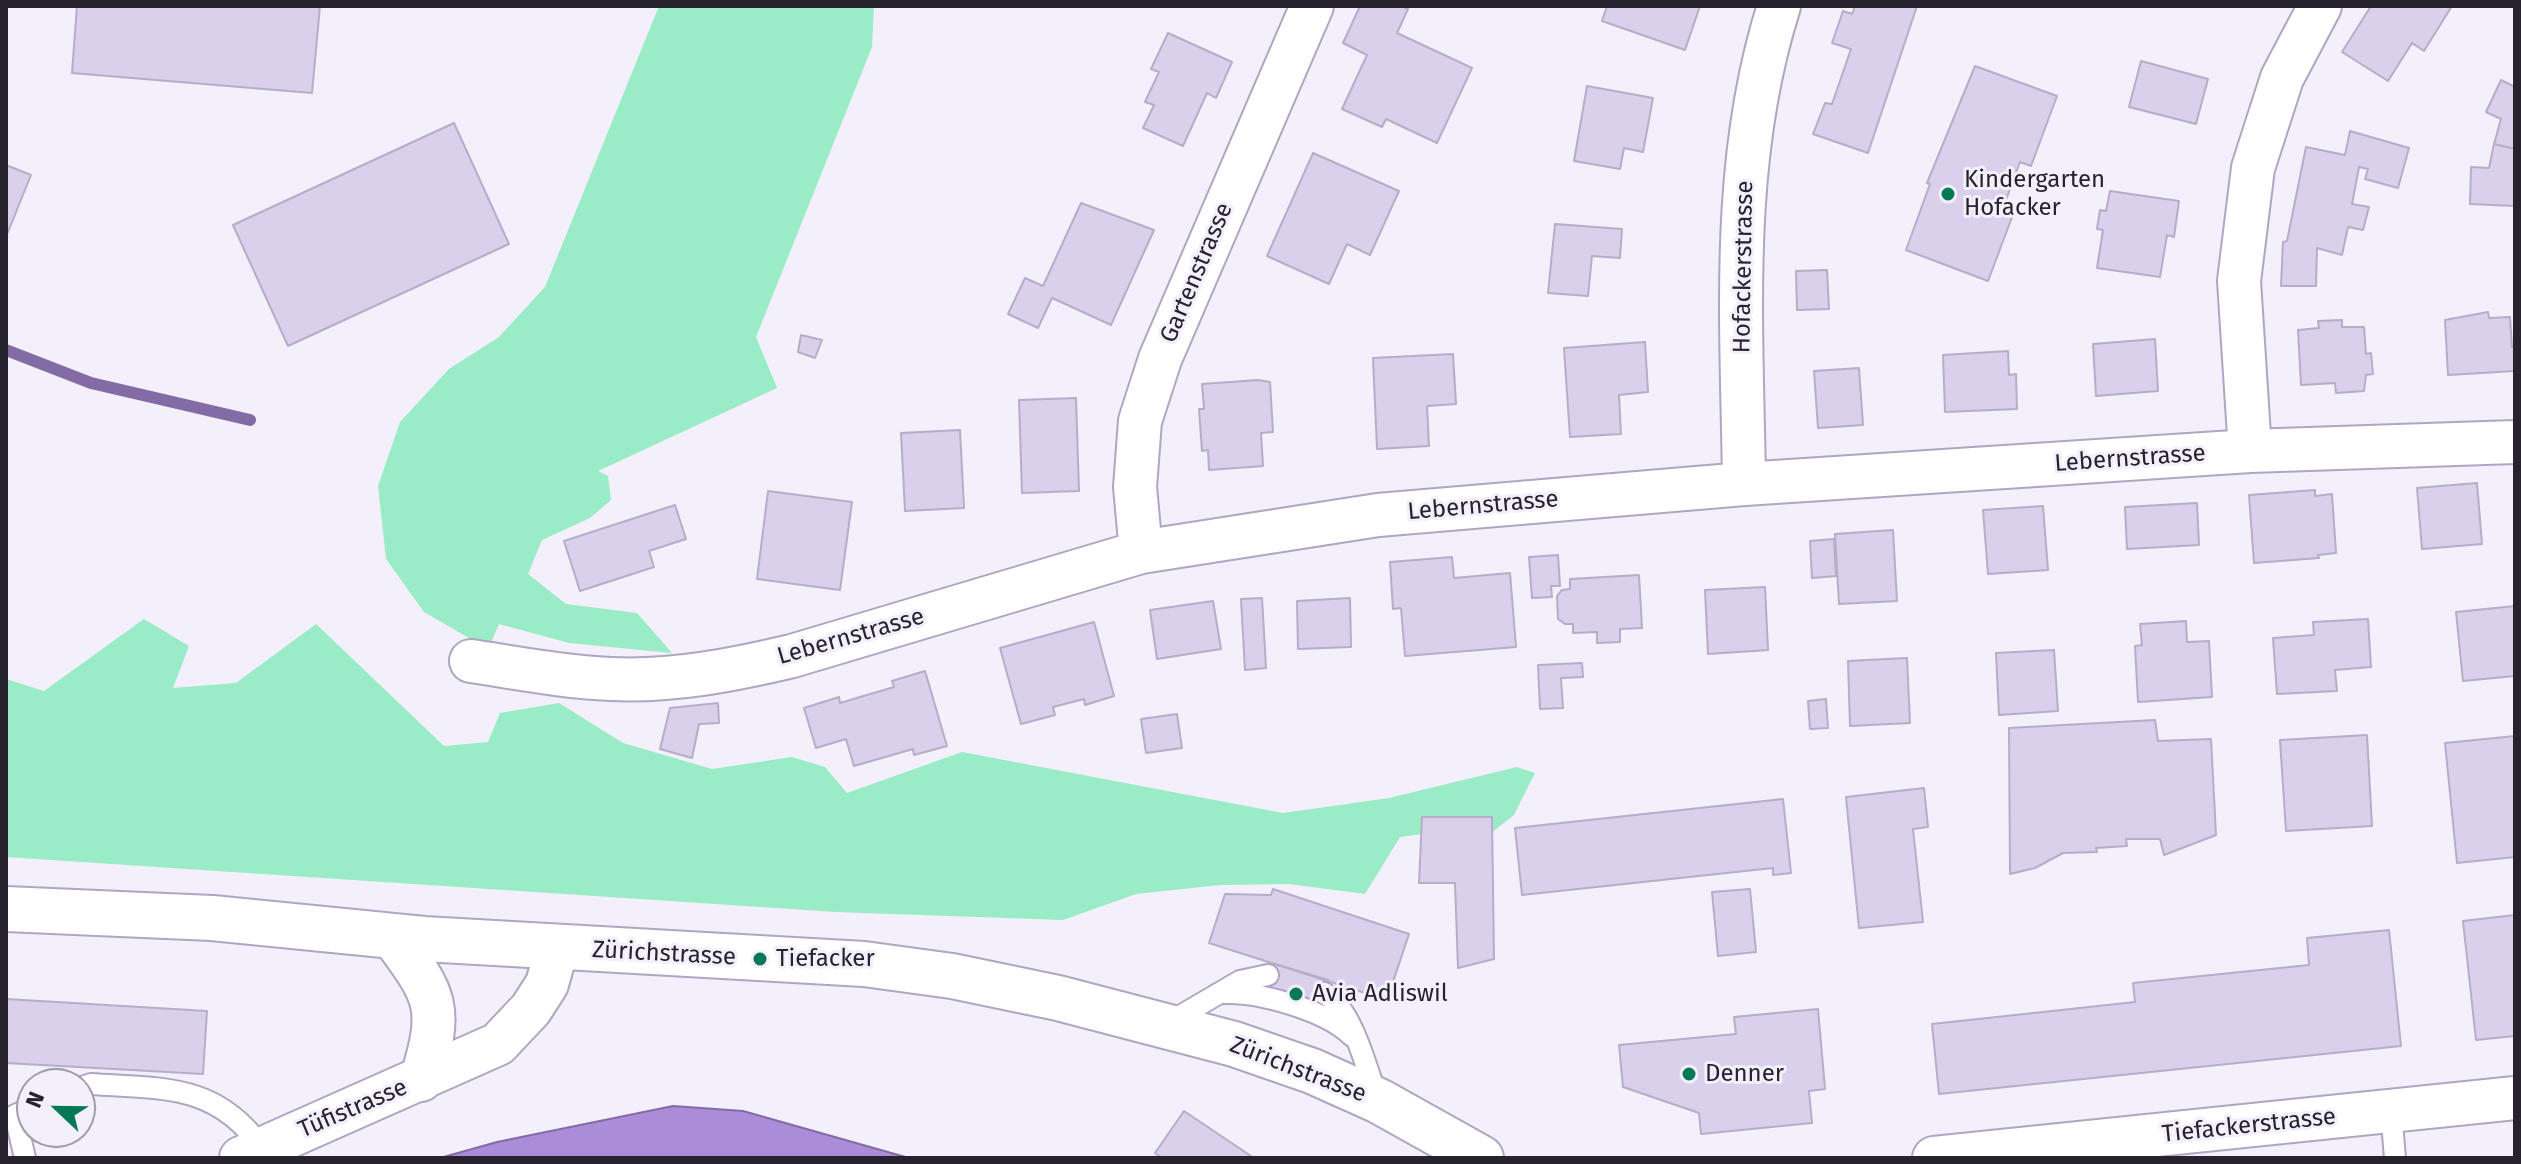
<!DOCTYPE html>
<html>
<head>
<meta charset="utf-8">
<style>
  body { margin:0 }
  #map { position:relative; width:2521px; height:1164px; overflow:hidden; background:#f3effb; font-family:"Fira Sans",sans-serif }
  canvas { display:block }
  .frame { position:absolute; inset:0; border:8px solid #27232e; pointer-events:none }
  .north { position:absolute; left:16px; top:1068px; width:80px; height:80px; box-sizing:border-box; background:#f3effb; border:2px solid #a19da9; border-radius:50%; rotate:292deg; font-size:22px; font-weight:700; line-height:32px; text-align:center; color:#27232e }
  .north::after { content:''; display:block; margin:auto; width:28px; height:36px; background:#057955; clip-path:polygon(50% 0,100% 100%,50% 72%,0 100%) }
</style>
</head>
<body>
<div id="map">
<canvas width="2521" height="1164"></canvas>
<div class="frame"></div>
<div class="north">N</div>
</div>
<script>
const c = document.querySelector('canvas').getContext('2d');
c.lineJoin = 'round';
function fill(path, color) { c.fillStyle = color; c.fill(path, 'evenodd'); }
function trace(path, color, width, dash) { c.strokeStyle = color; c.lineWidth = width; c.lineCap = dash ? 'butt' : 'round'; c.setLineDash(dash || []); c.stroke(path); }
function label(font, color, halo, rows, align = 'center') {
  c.font = font + ' "Fira Sans",sans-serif'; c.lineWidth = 6; c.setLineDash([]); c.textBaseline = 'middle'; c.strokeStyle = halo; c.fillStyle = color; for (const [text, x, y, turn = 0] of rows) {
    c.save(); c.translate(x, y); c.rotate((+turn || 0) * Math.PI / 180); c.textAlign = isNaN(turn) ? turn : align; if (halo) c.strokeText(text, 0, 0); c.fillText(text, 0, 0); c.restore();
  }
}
const green = new Path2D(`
  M659 6H874L872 47 756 337 777 388 598 471 608 476 611 500 590 518 542 540 528 574 566 604 637 613 672 653 569 643 499 624 488 649 424 612 386 559 378 486 400 422 449 369 499 337 545 287Z
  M144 619 189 646 173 688 236 683 316 624 444 746 488 742 500 713 559 703 623 743 712 769 792 757 825 767 847 793 962 752 1283 813 1389 798 1517 767 1535 773 1514 815 1481 841 1445 831 1400 837 1365 894 1289 884 1220 885 1136 894 1063 920 836 912 6 857V679L44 691Z`);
const water = new Path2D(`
  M673 1106 743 1111 909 1158H440L497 1142Z`);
const stream = new Path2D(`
  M6 350 91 383 250 420`);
const building = new Path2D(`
  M77 6H320L312 93 72 73Z
  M1360 6H1401L1408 9 1397 33 1472 68 1437 143 1386 119 1382 127 1342 109 1367 55 1343 43Z
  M1607 6H1700L1685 50 1602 21Z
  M1855 6H1917L1868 153 1813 134 1825 103 1832 104 1851 49 1832 43 1843 11 1852 14Z
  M2371 6H2452L2424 51 2412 43 2388 81 2342 52Z
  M1168 33 1232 62 1216 98 1207 93 1183 146 1143 128 1154 105 1145 102 1159 72 1151 69Z
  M2141 61 2208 79 2196 124 2129 107Z
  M1975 66 2057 96 2031 166 2020 162 2003 208 2014 212 1988 281 1906 250 1930 184 1927 183Z
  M2501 80 2515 87V149L2494 144 2501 119 2486 112Z
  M1587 86 1653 98 1643 152 1624 148 1620 169 1574 161Z
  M454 123 509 244 288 346 233 225Z
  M2350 131 2409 148 2398 188 2365 179 2368 169 2359 167 2352 204 2369 207 2363 230 2348 227 2342 255 2317 248 2316 286H2281L2283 242 2287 241 2306 147 2345 155Z
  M2494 144 2515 149V206L2470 204 2471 167 2489 168Z
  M1313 153 1399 191 1370 255 1347 244 1329 284 1267 256Z
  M6 165 31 175 6 237Z
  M2110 191 2179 201 2174 237 2167 235 2160 277 2097 268 2103 230 2097 229 2100 210 2106 211Z
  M1081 203 1154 230 1111 325 1052 298 1038 328 1008 314 1025 278 1043 286Z
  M1555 224 1622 229 1620 258 1592 256 1588 296 1548 293Z
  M1827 270 1829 309 1797 310 1796 271Z
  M2488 312 2489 318 2510 317 2512 347H2515L2514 371 2448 375 2445 320Z
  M2342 320V327H2364L2366 354 2371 353 2373 374 2366 375 2364 391 2336 393 2335 383 2301 385 2298 330 2319 328 2318 321Z
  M801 335 822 340 815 358 798 352Z
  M2155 339 2158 391 2096 396 2093 344Z
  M1645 342 1648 392 1619 395 1621 434 1570 437 1564 348Z
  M2008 351 2009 375 2016 374 2017 409 1945 412 1943 355Z
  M1453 354 1456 404 1427 406 1429 446 1377 449 1373 358Z
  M1859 368 1863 425 1818 428 1814 371Z
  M1258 380 1270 382 1273 432 1261 433 1263 466 1209 470 1208 450 1202 451 1199 409H1204L1202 384Z
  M1076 398 1079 491 1022 493 1019 400Z
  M960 430 964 508 905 511 901 433Z
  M2477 483 2482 544 2422 549 2417 488Z
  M2315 490V496L2332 494 2336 553 2318 555 2319 558 2254 563 2249 495Z
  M768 491 852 502 840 590 757 579Z
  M2197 503 2199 545 2127 549 2125 507Z
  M675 505 686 539 649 551 654 567 580 591 564 541Z
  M2043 506 2048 570 1988 574 1983 510Z
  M1893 530 1897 601 1839 604 1835 534Z
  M1834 539 1836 576 1812 578 1810 541Z
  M1558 555 1560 586H1551L1552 597 1532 598 1529 557Z
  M1452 557 1454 578 1510 573 1516 647 1405 656 1401 608 1393 609 1390 562Z
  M1639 575 1642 628 1620 629V642L1597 643V632L1573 633V624H1565L1558 619 1557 596 1562 590 1570 589V579Z
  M1765 587 1768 650 1708 654 1705 590Z
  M1262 598 1266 668 1245 670 1241 599Z
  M1350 598 1351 647 1298 649 1297 601Z
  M1213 601 1221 649 1157 659 1150 610Z
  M2515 606V676L2463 681 2456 612Z
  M2368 619 2371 667 2335 670 2337 691 2277 694 2273 638 2314 635 2313 622Z
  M2186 621 2187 642 2209 641 2212 697 2138 702 2135 646 2142 645 2140 624Z
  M1094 622 1114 696 1085 705 1084 699 1053 707 1055 715 1021 724 1000 648Z
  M2054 650 2058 711 1999 715 1996 653Z
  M1907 658 1910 723 1850 726 1848 661Z
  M1582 663 1583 677 1561 678 1563 708 1540 709 1538 665Z
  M925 671 947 746 914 755 913 749 854 766 846 739 816 748 804 708 839 697 840 703 894 687 892 681Z
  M1826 699 1828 728 1810 729 1808 701Z
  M718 703 719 723 699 724 692 758 660 749 670 708Z
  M1177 714 1182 748 1146 753 1141 719Z
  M2155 720 2158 741 2211 739 2216 835 2164 855 2160 839H2126L2127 846 2096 848 2097 852 2063 853 2035 868 2010 874 2009 728Z
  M2367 735 2372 826 2286 831 2280 740Z
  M2515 736V857L2457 863 2445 743Z
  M1924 788 1928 827 1913 829 1923 922 1859 928 1846 797Z
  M1783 799 1791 873 1773 875V868L1522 895 1515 828Z
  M1422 817H1492L1494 959 1458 968 1455 883H1419Z
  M1273 889 1409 934 1387 1000 1209 943 1225 894 1271 895Z
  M1750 889 1756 952 1718 956 1712 892Z
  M2515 915V1036L2476 1040 2463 921Z
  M2389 930 2401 1046 1939 1094 1932 1024 2135 1002 2133 983 2309 965 2307 938Z
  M1272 963 1328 980 1318 1012 1261 994Z
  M6 999 207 1011 203 1074 6 1063Z
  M1818 1009 1825 1089 1809 1091 1812 1123 1701 1134 1699 1113 1623 1087 1619 1045 1736 1034 1734 1017Z
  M1184 1111 1254 1158H1162L1155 1153Z`);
const lane = new Path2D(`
  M1225 993C1261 992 1327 1011 1352 1036
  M1324 993C1352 1009 1366 1066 1377 1098
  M1170 1022 1240 981 1268 975
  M80 1088 91 1084C163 1089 216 1083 262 1148
  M2391 1111 2395 1158
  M25 1158 15 1115 32 1108`);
const street = new Path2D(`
  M2250 451 2239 281 2253 168 2282 78 2320 6
  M1744 484C1742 322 1729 163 1779 6
  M1141 552 1135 487 1140 421 1160 359 1312 6
  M471 661C517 668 564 677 611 679 672 682 733 670 792 656L1141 552 1378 515 1744 484 2250 451 2515 442
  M392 936C436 996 444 1006 421 1080
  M241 1158 498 1044 531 1009 547 984 557 948
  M1934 1158 2515 1098`);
const secondary = new Path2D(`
  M6 909 212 918 424 939 864 964 952 976 1058 998 1234 1044 1312 1071 1379 1101 1481 1158`);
const markers = [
  [1948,194,8,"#057955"],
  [760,959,8,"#057955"],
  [1296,994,8,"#057955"],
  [1689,1074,8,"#057955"]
];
const poiNames = [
  ["Kindergarten",1964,180],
  ["Hofacker",1964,208],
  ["Tiefacker",776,959],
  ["Avia Adliswil",1312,994],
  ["Denner",1705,1074]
];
const streetNames = [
  ["Hofackerstrasse",1744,267,-89],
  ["Gartenstrasse",1197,273,-67],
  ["Lebernstrasse",2130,459,-4],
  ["Lebernstrasse",1483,506,-5],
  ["Lebernstrasse",851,637,-16],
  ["Zürichstrasse",664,954,3],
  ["Zürichstrasse",1298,1070,21],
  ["Tüfistrasse",353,1109,-23],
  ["Tiefackerstrasse",2249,1126,-6]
];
fill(green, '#9aecc6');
fill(water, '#aa8cd9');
trace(water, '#836ca6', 2);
trace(stream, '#836ca6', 12);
fill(building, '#dad0ec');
trace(building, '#b6adc8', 2);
trace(lane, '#b0a6c1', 24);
trace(street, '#b0a6c1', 46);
trace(secondary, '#b0a6c1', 48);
trace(lane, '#fff', 20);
trace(street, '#fff', 42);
trace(secondary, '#fff', 44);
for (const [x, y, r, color] of markers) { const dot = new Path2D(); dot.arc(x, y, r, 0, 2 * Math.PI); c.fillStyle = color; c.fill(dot); trace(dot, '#f3effb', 3); }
label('24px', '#27232e', '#f3effb', poiNames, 'left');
label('24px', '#27232e', '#f3effb', streetNames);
</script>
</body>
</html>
